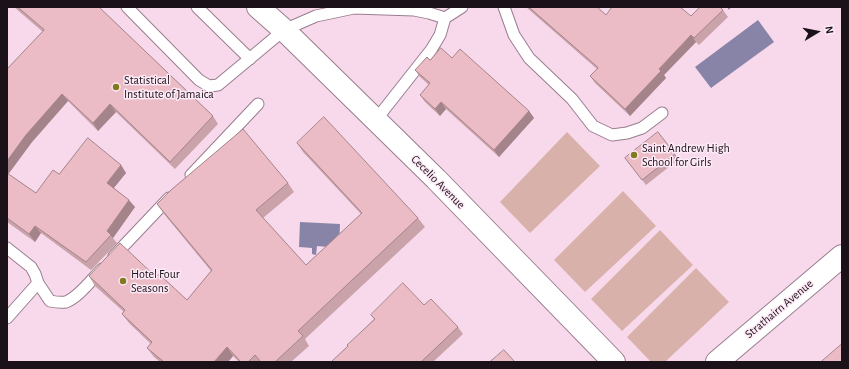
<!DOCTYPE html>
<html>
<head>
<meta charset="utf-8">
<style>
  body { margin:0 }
  #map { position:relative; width:849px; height:369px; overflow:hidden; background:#f8d9ec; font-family:"Alegreya Sans",sans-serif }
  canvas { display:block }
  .frame { position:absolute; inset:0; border:8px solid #1b1118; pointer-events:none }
  .north { position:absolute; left:797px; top:12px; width:40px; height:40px; -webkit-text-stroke:3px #fdeaf6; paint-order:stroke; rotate:80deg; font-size:11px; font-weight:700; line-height:16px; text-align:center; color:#1b1118 }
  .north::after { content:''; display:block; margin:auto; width:14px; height:18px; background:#1b1118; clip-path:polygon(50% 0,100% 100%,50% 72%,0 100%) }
</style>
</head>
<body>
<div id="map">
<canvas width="849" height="369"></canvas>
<div class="frame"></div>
<div class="north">N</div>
</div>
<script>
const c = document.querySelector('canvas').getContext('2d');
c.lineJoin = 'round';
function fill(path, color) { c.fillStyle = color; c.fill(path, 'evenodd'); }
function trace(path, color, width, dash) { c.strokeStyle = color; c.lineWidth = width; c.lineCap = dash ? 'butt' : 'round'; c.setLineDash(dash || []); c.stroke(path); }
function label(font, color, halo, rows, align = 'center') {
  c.font = font + ' "Alegreya Sans",sans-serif'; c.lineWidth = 3; c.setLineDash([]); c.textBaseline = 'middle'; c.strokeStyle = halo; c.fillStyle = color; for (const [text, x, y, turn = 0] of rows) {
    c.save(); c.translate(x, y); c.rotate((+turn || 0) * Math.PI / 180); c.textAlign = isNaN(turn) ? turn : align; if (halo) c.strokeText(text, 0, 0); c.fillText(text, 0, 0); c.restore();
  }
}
const green = new Path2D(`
  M567 132 600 166 530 233 500 202Z
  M623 191 656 226 585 292 554 260Z
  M660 230 693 265 622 331 591 299Z
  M696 268 729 302 665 362H651L627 337Z`);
const water = new Path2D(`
  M758 20 774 42 711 88 695 67Z
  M300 222 340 224 339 248 317 246 316 255 312 254V248L299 247Z`);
const service = new Path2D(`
  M127 7 199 80 209 86 218 85 284 30 316 16 354 8 414 10 429 13 445 18
  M197 7 250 59
  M504 7 514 35 529 58 572 99 593 126 612 135 627 133 642 128 662 113
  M375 121 431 50 440 35 445 18 462 7
  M191 175 258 104
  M7 248 31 267 35 274 38 283 7 318
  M114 256 169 198
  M38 283 50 301C55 302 60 303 66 302 79 297 92 279 102 269`);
const minor = new Path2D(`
  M258 7 284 30 436 179 614 362
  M717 362 842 256`);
const wall = new Path2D(`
  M14 7H99L213 116 218 124 175 169 116 112 98 131 68 101 32 142 8 174 36 193 59 174 121 165 126 173 114 188 135 207 113 238 117 243 91 270 41 233 35 242 7 222V69L43 32Z
  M526 7H597L606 15 691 16 723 10 728 17 699 45 696 42 664 75 666 78 630 116 595 83 590 76 597 69Z
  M452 58 529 111 534 118 499 157 446 109 440 116 425 102 420 95 429 85 420 77 415 70 430 60Z
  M297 143 418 218 425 227 305 339 309 346 291 362H239L233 356 228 362H160L154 357 147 348 151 344 129 323 122 314 124 312 95 286 89 276 156 277 187 300 211 271 164 214 157 204 288 183 294 192 263 218 306 265 361 214 303 152Z
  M675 154 679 159 646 185 625 158Z
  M424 305 458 327 463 334 433 362H331L348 346 374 319 371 315Z`);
const shadedWall = new Path2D(`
  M727 7H731L729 10Z
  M691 35 696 42 664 75 666 78 630 116 625 109 659 69Z
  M62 94 68 101 32 142 7 176V161L26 135Z
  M441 102 446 109 440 116 435 109Z
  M110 104 116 112 98 131 93 123Z
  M529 111 534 118 499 157 494 150Z
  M121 165 126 173 112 190 107 183Z
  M129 200 135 207 113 238 107 231Z
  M35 226 41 233 35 242 29 234Z
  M227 347 233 356 228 362H214Z`);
const building = new Path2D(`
  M18 7H99L213 116 170 162 110 104 93 123 62 94 26 135 7 161V69L44 30Z
  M529 7H597L606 15 612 7H680L691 16 700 7H720L723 10 694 38 691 35 659 69 661 71 625 109 590 76 598 68Z
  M441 48 452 58 460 49 529 111 494 150 441 102 435 109 420 95 430 83 415 70 427 57 430 60Z
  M324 117 418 218 298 331 303 336 275 362H261L255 355 248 362H241L227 347 214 362H164L147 348 152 342 122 314 125 310 89 276 120 243 156 277 159 274 187 300 212 270 157 204 171 190 243 129 288 183 256 210 306 265 362 213 297 143Z
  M658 132 675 154 642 180 625 158Z
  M88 138 121 165 107 183 129 200 107 231 111 235 86 262 35 226 29 234 7 218V173L36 193 53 170 59 174Z
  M403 283 424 305 431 299 458 327 421 362H331L348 346 347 345 375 319 371 315Z
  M842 344V362H821Z
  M504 350 515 362H490Z`);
const markers = [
  [116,87,4,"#827a1f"],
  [634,155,4,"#827a1f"],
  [123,281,4,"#827a1f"]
];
const poiNames = [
  ["Statistical",124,80],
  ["Institute of Jamaica",124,94],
  ["Saint Andrew High",642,148],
  ["School for Girls",642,162],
  ["Hotel Four",131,274],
  ["Seasons",131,288]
];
const streetNames = [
  ["Cecelio Avenue",438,182,45],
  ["Strathairn Avenue",779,309,-40]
];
fill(green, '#d9b1ab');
fill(water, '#8884a8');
trace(service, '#997d8f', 13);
trace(minor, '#997d8f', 24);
trace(service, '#fff', 11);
trace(minor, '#fff', 22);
fill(wall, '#caa2a9');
fill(shadedWall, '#a4848a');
fill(building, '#ebbcc5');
trace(building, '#a4848a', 1);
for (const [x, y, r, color] of markers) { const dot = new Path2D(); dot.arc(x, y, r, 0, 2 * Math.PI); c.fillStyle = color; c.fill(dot); trace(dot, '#fdeaf6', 1.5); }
label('12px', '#1b1118', '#fdeaf6', poiNames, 'left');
label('12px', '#1b1118', '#fdeaf6', streetNames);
</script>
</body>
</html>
